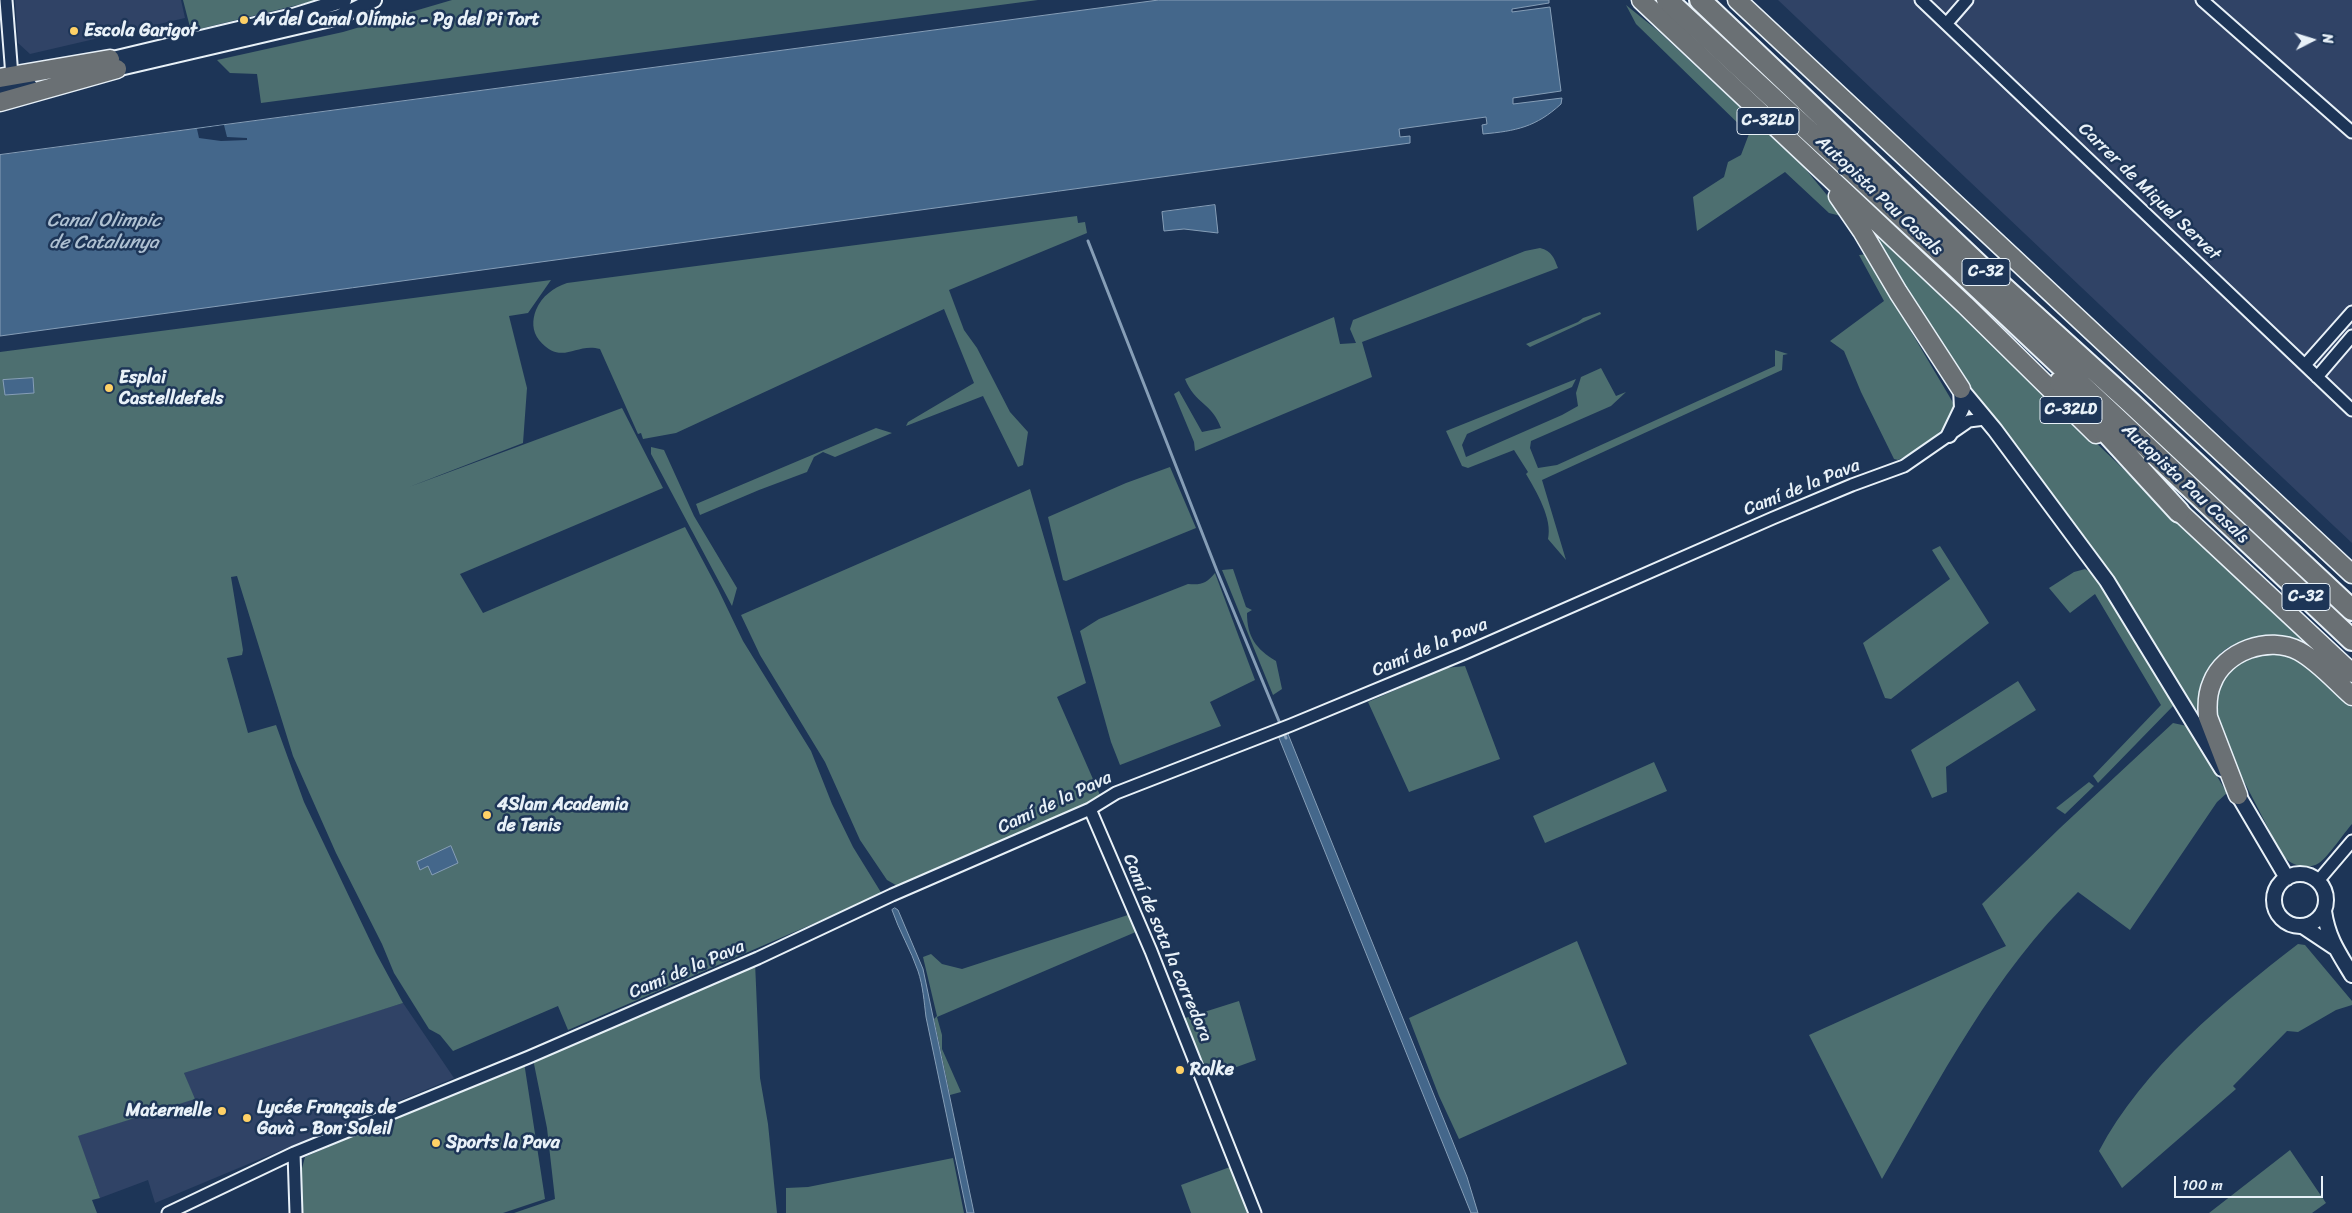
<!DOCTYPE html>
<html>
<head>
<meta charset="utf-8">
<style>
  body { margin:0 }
  #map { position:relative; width:2352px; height:1213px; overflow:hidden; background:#1d3557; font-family:Sriracha,sans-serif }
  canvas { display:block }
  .north { position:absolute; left:2287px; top:15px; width:50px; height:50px; -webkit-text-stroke:4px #1d3557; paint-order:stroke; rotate:85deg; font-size:14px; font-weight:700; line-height:20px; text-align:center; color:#e8f1f8 }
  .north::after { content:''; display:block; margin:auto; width:18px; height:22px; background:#e8f1f8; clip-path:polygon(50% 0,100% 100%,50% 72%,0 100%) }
  .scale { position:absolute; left:2174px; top:1176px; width:149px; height:22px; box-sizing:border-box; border:2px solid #e8f1f8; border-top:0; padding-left:6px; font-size:15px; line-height:18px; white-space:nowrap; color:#e8f1f8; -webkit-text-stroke:4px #1d3557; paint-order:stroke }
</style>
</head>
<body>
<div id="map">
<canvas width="2352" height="1213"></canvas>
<div class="north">N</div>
<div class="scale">100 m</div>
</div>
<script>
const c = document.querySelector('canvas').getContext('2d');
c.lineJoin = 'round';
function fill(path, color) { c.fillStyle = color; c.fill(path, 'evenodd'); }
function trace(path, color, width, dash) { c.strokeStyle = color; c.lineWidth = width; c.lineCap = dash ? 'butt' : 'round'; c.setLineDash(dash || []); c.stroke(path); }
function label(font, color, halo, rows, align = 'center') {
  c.font = font + ' Sriracha,sans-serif'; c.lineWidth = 5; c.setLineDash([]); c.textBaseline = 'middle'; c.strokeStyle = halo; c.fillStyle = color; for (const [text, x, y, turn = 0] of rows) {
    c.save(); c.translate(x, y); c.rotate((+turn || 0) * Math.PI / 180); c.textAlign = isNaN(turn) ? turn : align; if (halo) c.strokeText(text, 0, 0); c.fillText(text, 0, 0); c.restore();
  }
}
const built = new Path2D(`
  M15 0H181L185 18 30 54 18 43Z
  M1778 0H2352V543L2232 430Z
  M403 1003 454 1078 155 1203 148 1180 100 1198 77 1136 194 1099 184 1073 234 1055Z`);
const green = new Path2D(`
  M183 0H318L191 31Z
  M452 0H1038L261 103 257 74 230 73 217 60 343 32Z
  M1626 5 1657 30 1803 166 1845 217 1829 213 1785 172 1697 231 1693 197 1724 177 1728 162 1741 155 1749 134 1636 24Z
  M1077 216 1078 223 1085 222 1087 233 949 290 964 330 977 348 1010 412 1028 432 1023 465 1018 467 983 396 906 426 908 422 974 383 944 309 676 433 643 439 641 433 638 434 600 349C575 342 562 367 539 340 532 331 532 320 536 310 542 296 553 288 567 283Z
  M1864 220 2313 651C2240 638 2214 626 2199 713L2167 669 2082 534 1936 341Z
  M1540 248C1552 251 1554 258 1558 268L1362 342 1372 377 1195 451 1194 442 1174 394 1179 391 1202 432 1221 428C1212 403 1195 404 1185 379L1334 317 1340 344 1356 343 1350 329 1353 320 1525 251Z
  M1868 254 1887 284 1893 301 1955 406C1947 433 1922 448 1898 460L1894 459 1861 392 1844 351 1830 341 1884 301 1859 255Z
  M551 280 528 313 509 316 527 388 523 443 409 487 622 408 663 488 460 574 483 613 685 527 718 589 743 641 811 751 832 804 853 847 882 894 568 1030 558 1006 453 1051 440 1035 429 1029 394 973 382 944 336 853 293 756 237 576 231 577 243 650 242 655 227 658 248 733 276 725 304 802 376 953 403 1003 184 1073 195 1099 78 1136 100 1198 92 1200 97 1213H0V352Z
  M1600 312 1601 314 1530 347 1526 344 1578 322 1583 318Z
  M1775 350 1788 354 1783 355 1782 370 1542 480 1566 560 1548 539C1553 519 1536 491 1526 474L1528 472 1514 450 1468 468 1462 466 1446 431 1576 379 1572 387 1467 434 1462 445 1466 457 1562 415 1578 406 1576 393 1581 377 1601 368 1616 396 1626 392 1611 406 1531 441 1530 448 1538 468 1557 465 1775 366Z
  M876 428 892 433 835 457 823 452 814 457 807 472 759 490 700 515 696 504Z
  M651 447 664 450 694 516 737 588 732 606 651 454Z
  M1170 467 1196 528 1066 581 1063 580 1048 517 1126 483Z
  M1030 489 1086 683 1057 697 1100 795 1060 818 901 888 887 880 860 840 825 762 760 655 741 615Z
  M1940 546 1989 623 1891 699 1885 698 1863 643 1950 579 1932 550Z
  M1233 569 1246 607 1252 610 1247 613C1247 637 1256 649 1276 661L1282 689 1273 695 1222 570Z
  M2085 569 2096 575 2175 704 2098 783 2093 776 2161 705 2095 594 2070 613 2049 588 2074 572Z
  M1215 573 1255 680 1210 702 1221 726 1120 765 1111 742 1080 631 1099 619 1188 584C1201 585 1206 584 1215 573Z
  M2272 654 2289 655 2305 663 2352 707V824C2344 833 2328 857 2319 863 2306 871 2289 865 2281 853L2219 733C2207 688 2224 659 2272 654Z
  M1465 666 1500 759 1409 792 1368 702 1446 668Z
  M2018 681 2036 710 1946 767 1947 792 1932 798 1911 750Z
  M2173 723 2187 726 2227 793 2217 802 2130 930 2078 892C1994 973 1940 1079 1882 1179L1809 1035 2006 946 1982 904 2060 828Z
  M1654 762 1667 791 1545 843 1533 816Z
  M2089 782 2094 786 2065 814 2056 808Z
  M1131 914 1138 931 937 1017 942 1035V1049L961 1092 950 1095 934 1019 937 1016 923 957 931 954 942 964 962 969Z
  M1577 941 1627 1064 1459 1139 1439 1096 1409 1018Z
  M2298 944 2305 945 2352 1001V1005L2336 1010 2298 1032 2287 1031 2233 1086 2236 1089 2122 1188 2099 1151C2143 1068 2224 1001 2298 944Z
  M755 962 760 1078 768 1124 777 1213H514L555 1199 547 1128 533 1059Z
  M1239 1001 1256 1060 1206 1078 1182 1019Z
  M524 1062 545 1199 503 1213H301V1172L305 1157Z
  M2290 1150 2326 1203 2312 1213H2209Z
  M953 1158 964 1213H786V1188L808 1187Z
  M1230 1167 1249 1213H1191L1181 1185Z`);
const water = new Path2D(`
  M1159 0H1549V3L1512 9V12L1550 7 1561 91 1513 98V104L1562 98 1561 104C1536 127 1516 131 1483 134L1482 125 1487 124 1486 117 1399 129 1400 137 1410 136V143L0 336V155Z
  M1215 205 1218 233 1184 229 1164 231 1162 212Z
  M33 378 34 393 5 395 3 380Z
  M1288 734 1467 1177 1478 1213H1471L1279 738Z
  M451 846 458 863 432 875 428 866 420 870 417 862Z
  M895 908 898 910 923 969 974 1213H967L926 1017C924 1001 923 986 918 971 911 950 899 931 892 910Z`);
const pier = new Path2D(`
  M224 125 227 137 247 138V140L221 141 199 138 197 129Z`);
const stream = new Path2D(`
  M1088 241 1217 571 1286 738`);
const minor = new Path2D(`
  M6 0 12 76
  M1921 0 2352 410
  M2202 0 2352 132
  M1947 23 1967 0
  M2305 365 2352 312
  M2317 377 2352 336
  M1090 809 1151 951 1255 1213
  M2318 881 2352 841
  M294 1153 296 1213
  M168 1213 294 1153 529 1057 758 958 892 895 1090 809 1116 793 1291 725 1465 653 1773 518 1852 485 1904 466 1969 421 1985 419`);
const tertiary = new Path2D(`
  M100 62 293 16 344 0
  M107 71 339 17 374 0
  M0 92 30 86
  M1961 389 1995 430 2107 581 2222 769
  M1949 435 1962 408 1961 389
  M2234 788 2287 878
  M2274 900a26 26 0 1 1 52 0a26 26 0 1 1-52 0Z
  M2324 911C2328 938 2338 952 2352 975
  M2304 927 2334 947`);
const trunk = new Path2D(`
  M1641 0 1965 305 2096 434
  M1737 0 2352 574
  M0 78 110 59
  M0 102 117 69
  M1838 196 1862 231 1898 292 1961 389
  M2170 503 2352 673
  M2238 795 2208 717C2207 706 2207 694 2212 683 2224 651 2269 635 2299 651 2319 662 2335 681 2352 696`);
const motorway = new Path2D(`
  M1667 0 1956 267 2352 640
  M1700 0 1982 268 2131 403 2352 610
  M2060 382 2179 512`);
const markers = [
  [244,20,5,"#ffd166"],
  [74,31,5,"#ffd166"],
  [109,388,5,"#ffd166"],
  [487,815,5,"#ffd166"],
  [1180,1070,5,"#ffd166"],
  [222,1111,5,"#ffd166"],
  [247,1118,5,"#ffd166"],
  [436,1143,5,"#ffd166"]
];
const shields = [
  [1768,121,62],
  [1986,272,48],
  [2071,410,62],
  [2306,597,48]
];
const shieldNames = [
  ["C-32LD",1768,121],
  ["C-32",1986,272],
  ["C-32LD",2071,410],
  ["C-32",2306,597]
];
const poiNames = [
  ["Av del Canal Olímpic - Pg del Pi Tort",254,20],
  ["Escola Garigot",84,31],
  ["Esplai",119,378],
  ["Castelldefels",119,399],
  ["4Slam Academia",497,805],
  ["de Tenis",497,826],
  ["Rolke",1190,1070],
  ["Lycée Français de",257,1108],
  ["Gavà - Bon Soleil",257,1129],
  ["Maternelle",212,1111,"right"],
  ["Sports la Pava",446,1143]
];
const streetNames = [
  ["Carrer de Miquel Servet",2149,192,44],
  ["Autopista Pau Casals",1879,196,43],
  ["Autopista Pau Casals",2185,484,43],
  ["Camí de la Pava",1802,488,-22],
  ["Camí de la Pava",1430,648,-23],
  ["Camí de la Pava",1055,803,-25],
  ["Camí de sota la corredora",1167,948,67],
  ["Camí de la Pava",687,970,-23]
];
const waterNames = [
  ["Canal Olimpic",104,221],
  ["de Catalunya",104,243]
];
fill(built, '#304366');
fill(green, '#4d6f70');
fill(water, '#44678b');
trace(water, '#869eb7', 1);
fill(pier, '#1d3557');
trace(stream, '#869eb7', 3);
trace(minor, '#e8f1f8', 15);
trace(tertiary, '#e8f1f8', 18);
trace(trunk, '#e8f1f8', 21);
trace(motorway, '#e8f1f8', 24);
trace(minor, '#1d3557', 11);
trace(tertiary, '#1d3557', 14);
trace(trunk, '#6a7074', 18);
trace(motorway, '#6a7074', 20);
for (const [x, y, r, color] of markers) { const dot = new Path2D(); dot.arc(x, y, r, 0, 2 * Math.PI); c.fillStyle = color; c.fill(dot); trace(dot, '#1d3557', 2); }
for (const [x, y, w] of shields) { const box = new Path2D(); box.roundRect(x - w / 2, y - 13.5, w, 27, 4); c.fillStyle = '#1d3557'; c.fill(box); trace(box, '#e8f1f8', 1); }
label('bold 16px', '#e8f1f8', null, shieldNames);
label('bold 18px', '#e8f1f8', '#1d3557', poiNames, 'left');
label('18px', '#e8f1f8', '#1d3557', streetNames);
label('italic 19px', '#afc1d2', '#1d3557', waterNames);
</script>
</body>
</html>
